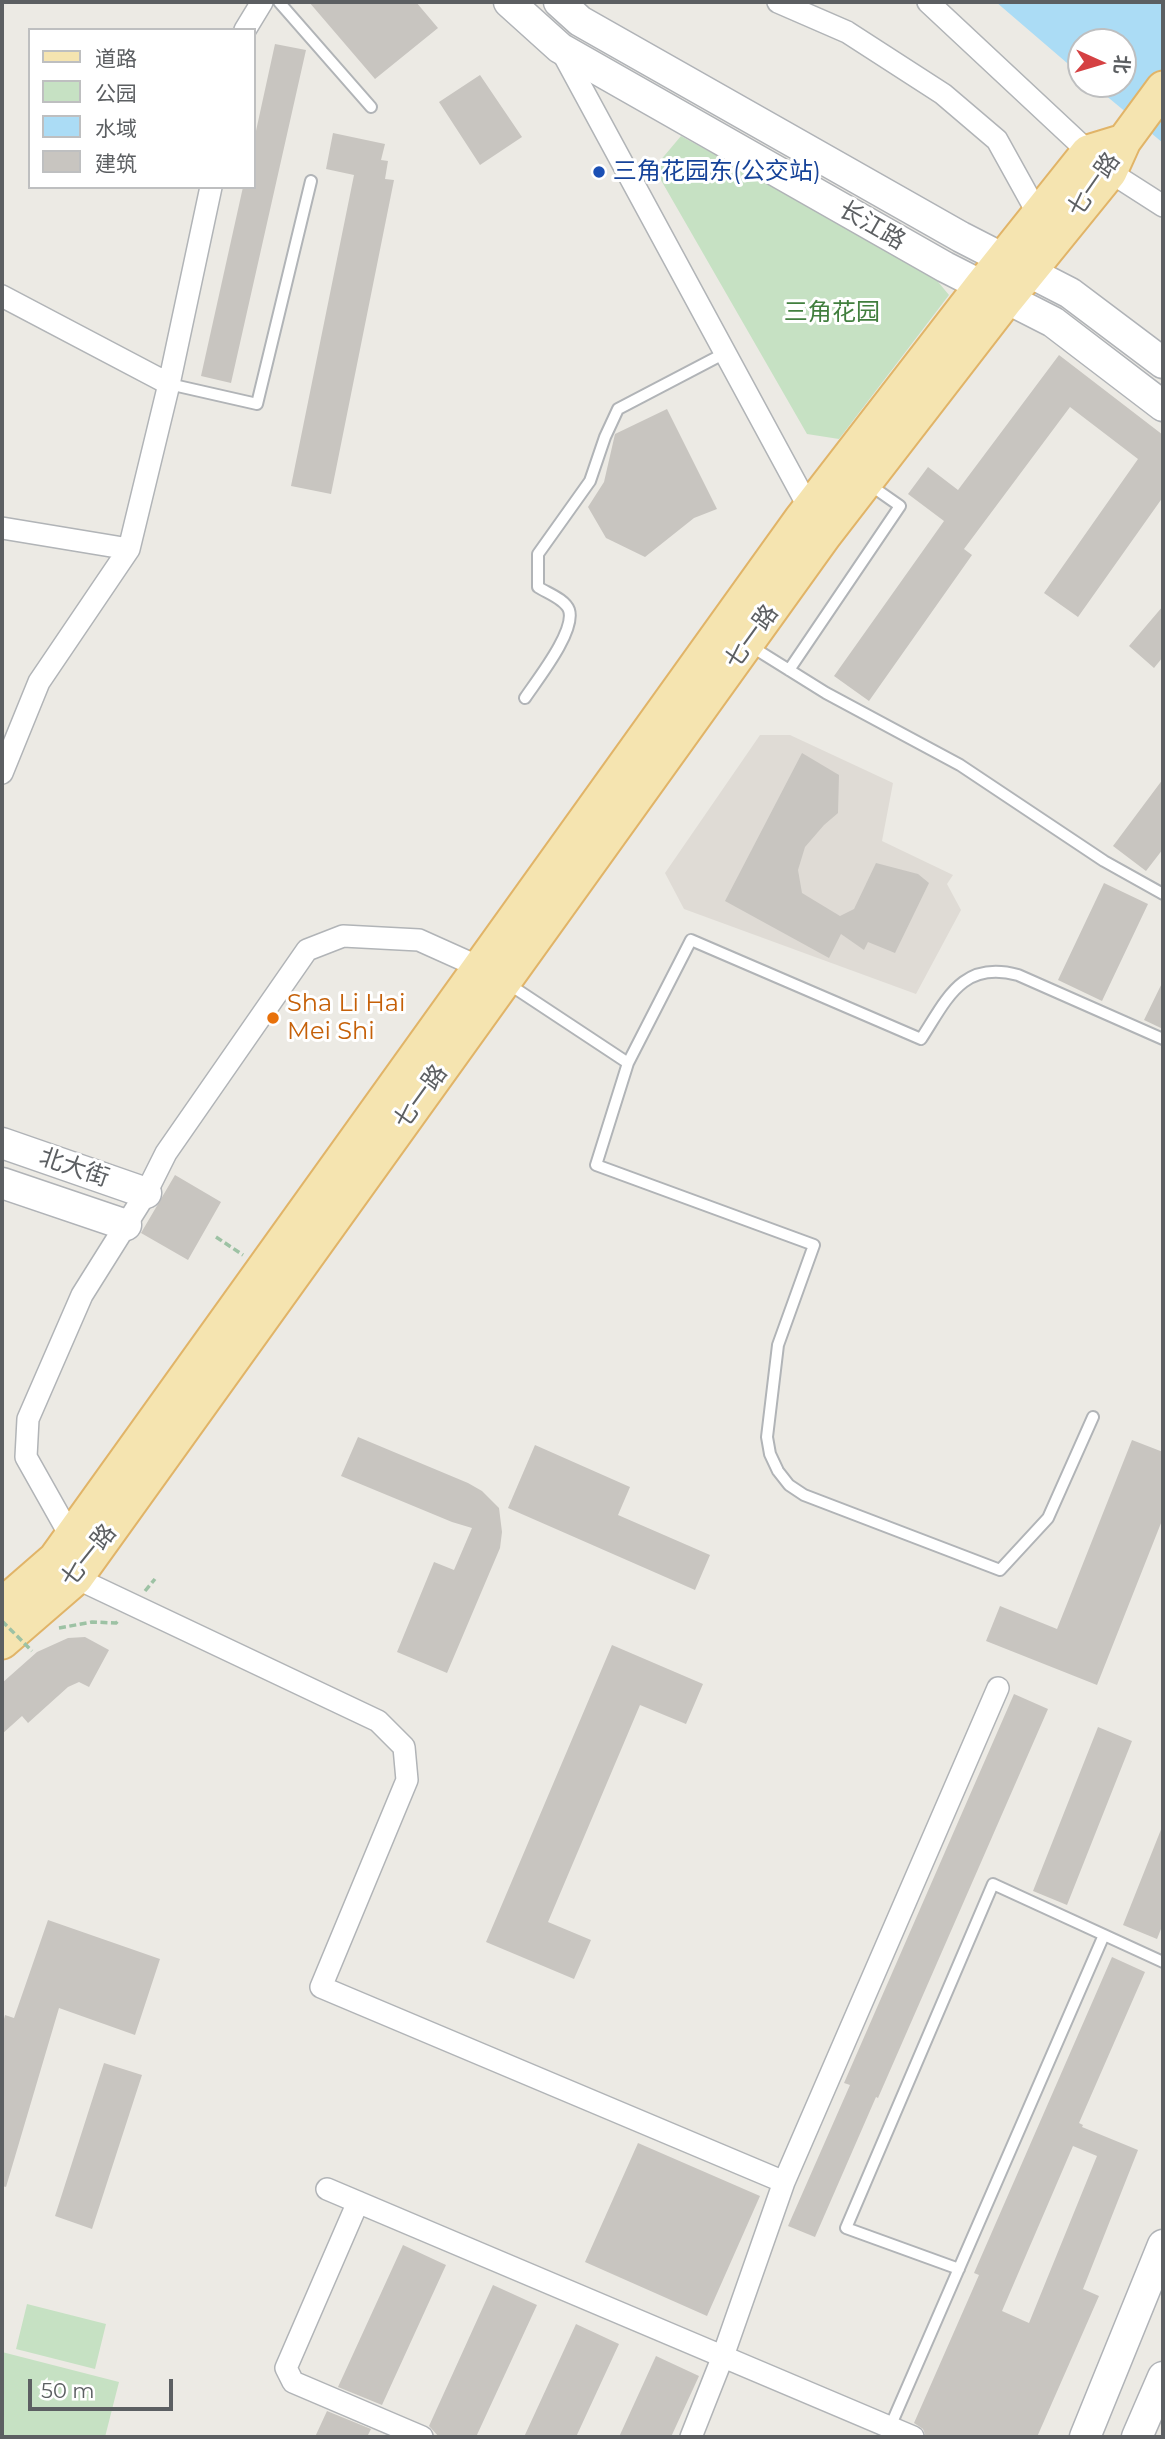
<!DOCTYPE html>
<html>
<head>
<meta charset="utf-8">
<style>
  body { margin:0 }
  #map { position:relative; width:1165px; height:2439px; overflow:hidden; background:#eceae4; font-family:Montserrat,"Noto Sans SC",sans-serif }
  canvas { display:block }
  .frame { position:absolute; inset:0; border:4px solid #5c5f62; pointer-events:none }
  .legend { position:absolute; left:28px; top:28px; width:228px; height:161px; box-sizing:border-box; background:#fff; border:2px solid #bebfc0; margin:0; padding:9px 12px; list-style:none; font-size:21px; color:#5c5f62 }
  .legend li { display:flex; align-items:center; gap:14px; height:35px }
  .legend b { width:35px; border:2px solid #bebfc0 }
  .north { position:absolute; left:1067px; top:28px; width:70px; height:70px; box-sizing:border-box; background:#fff; border:2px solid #bebfc0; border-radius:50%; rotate:94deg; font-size:19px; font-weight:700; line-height:28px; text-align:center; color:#5c5f62 }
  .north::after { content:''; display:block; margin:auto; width:24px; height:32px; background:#d54143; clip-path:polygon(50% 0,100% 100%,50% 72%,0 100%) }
  .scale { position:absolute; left:28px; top:2379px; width:145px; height:32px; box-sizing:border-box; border:4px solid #5c5f62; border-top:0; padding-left:9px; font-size:21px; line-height:24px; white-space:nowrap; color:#5c5f62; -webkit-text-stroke:5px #fff; paint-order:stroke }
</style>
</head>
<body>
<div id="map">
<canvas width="1165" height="2439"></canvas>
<div class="frame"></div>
<ul class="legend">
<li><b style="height:9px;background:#f5e4b0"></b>道路</li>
<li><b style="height:19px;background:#c6e1c3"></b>公园</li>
<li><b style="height:19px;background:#abdcf5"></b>水域</li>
<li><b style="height:19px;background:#c8c5c0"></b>建筑</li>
</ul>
<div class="north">北</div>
<div class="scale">50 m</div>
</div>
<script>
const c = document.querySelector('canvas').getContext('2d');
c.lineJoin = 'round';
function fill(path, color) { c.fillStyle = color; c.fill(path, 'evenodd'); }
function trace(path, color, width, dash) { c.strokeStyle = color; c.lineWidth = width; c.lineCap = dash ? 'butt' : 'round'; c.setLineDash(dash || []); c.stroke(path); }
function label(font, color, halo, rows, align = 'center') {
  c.font = font + ' Montserrat,"Noto Sans SC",sans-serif'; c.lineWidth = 6; c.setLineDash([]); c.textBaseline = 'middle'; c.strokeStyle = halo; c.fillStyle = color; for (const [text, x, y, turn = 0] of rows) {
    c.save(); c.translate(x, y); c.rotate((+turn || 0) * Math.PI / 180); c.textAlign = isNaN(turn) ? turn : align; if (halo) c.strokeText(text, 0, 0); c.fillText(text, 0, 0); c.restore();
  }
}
const education = new Path2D(`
  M760 735H790L893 783 882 841 953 875 947 884 961 910 916 994 684 909 665 873Z`);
const green = new Path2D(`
  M681 136 929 271 949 295 839 439 807 434 654 168Z
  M27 2304 106 2324 95 2369 16 2349Z
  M2 2352 119 2382 105 2437H2Z`);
const water = new Path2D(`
  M996 2H1163V143L1092 84H1123V42H1081V75Z`);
const building = new Path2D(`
  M309 2H416L438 28 375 79Z
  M275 44 306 50 231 383 201 376 243 187H254V140Z
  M480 75 522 137 480 165 439 102Z
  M333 133 385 144 381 160 388 161 385 179 394 180 331 494 291 486 354 175 326 169Z
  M1059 355 1163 435V497L1078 617 1044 593 1138 459 1070 407 964 549 972 555 869 701 834 676 944 521 908 494 928 467 958 490Z
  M667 409 717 509 694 518 645 557 606 538 588 507 604 482 615 434Z
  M1163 606V657L1154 668 1129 646Z
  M802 753 839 775 838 813 824 825 805 847 798 870 802 893 840 916 854 909 876 863 918 874 929 883 895 953 868 942 864 950 841 934 829 958 725 901Z
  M1163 779V849L1146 871 1113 846Z
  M1104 883 1148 904 1102 1001 1058 980Z
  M1163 981V1029L1144 1020Z
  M175 1175 221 1202 188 1260 141 1233Z
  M358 1437 468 1483 482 1491 499 1508 502 1532 500 1548 447 1673 397 1652 434 1562 454 1570 472 1528 452 1522 341 1476Z
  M1132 1440 1163 1452V1518L1097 1685 986 1641 1000 1606 1057 1629Z
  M535 1445 630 1487 618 1515 710 1555 695 1590 508 1508Z
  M85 1637 109 1650 89 1687 79 1682 68 1687 28 1723 22 1716 2 1734V1683L37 1652 68 1638Z
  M612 1645 703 1684 686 1724 640 1705 548 1922 591 1940 574 1979 486 1942Z
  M1014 1694 1048 1709 878 2098 876 2097 815 2237 788 2226 850 2085 844 2083Z
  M1098 1727 1132 1741 1067 1905 1033 1891Z
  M1162 1827 1163 1924 1157 1939 1123 1925Z
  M48 1920 160 1959 135 2035 59 2008 6 2187 2 2186V2027L5 2015 14 2018Z
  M1112 1957 1145 1972 1079 2123 1083 2125 1082 2127 1138 2150 1083 2289 1099 2296 1037 2437H926L923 2429 914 2423 979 2275 974 2273ZM1073 2146 1097 2156 1029 2323 1002 2311Z
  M104 2063 142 2075 92 2229 55 2216Z
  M638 2143 760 2196 707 2316 585 2262Z
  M403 2245 446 2265 382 2405 338 2387Z
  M493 2285 537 2305 476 2437H439L429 2426Z
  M576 2324 619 2344 576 2437H524Z
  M656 2356 699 2376 671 2437H619Z
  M327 2411 371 2429 367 2437H315Z`);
const path = new Path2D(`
  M216 1237 243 1255
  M145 1591 155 1579
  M59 1628 92 1622 116 1623 119 1620`);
const lane = new Path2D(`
  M279 2 371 107
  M169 384 257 404 311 181
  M749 645 826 693 960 765 1104 861 1163 894
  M789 670 900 506 870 485
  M525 698C537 680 576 631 569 610 565 599 547 593 538 587V554L590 481 605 437 618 409 725 353
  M507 983 628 1063 691 940 921 1039C947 999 962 960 1018 975L1163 1039
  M628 1063 596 1165 814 1245 778 1345 767 1437 770 1454 778 1471 789 1485 804 1495 1000 1570 1048 1518 1093 1417
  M959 2269 846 2228 993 1884 1163 1962
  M890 2427 1104 1935`);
const street = new Path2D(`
  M778 2 847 32 943 94 997 140 1038 214
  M928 2 1110 172 1163 206
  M245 30 262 2
  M560 48 814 517
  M2 296 169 384
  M2 528 129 549
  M2 773 39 682 129 549 169 384 211 187
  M71 1537 26 1457 28 1419 82 1295 146 1193 166 1153 307 950 343 936 419 940 488 971
  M76 1578 378 1721 404 1747 407 1780 321 1987 784 2182
  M327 2189 913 2437
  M358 2202 286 2368 293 2382 422 2437
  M691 2437 723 2356 784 2182 998 1688`);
const secondary = new Path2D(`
  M509 2 560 48 945 267 1053 322 1163 406
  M559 2 580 21 961 237 1070 293 1163 363
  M2 1143 146 1193
  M2 1183 126 1225
  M1085 2437 1163 2245
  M1137 2437 1163 2377`);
const primary = new Path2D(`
  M2 1605 55 1559 801 519 981 286 1088 152 1124 141
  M2 1642 76 1578 824 536 1007 299 1110 172 1124 141 1163 88`);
const pathBridge = new Path2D(`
  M2 1621 32 1651`);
const markers = [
  [599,172,7,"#1a4fb4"],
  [273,1018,7,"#e8710a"]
];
const transitNames = [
  ["三角花园东(公交站)",613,172]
];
const streetNames = [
  ["七一路",1094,185,-55],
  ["长江路",872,226,30],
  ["七一路",752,637,-54],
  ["七一路",421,1097,-54],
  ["北大街",74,1168,19],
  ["七一路",89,1556,-51]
];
const parkNames = [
  ["三角花园",832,313]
];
const foodNames = [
  ["Sha Li Hai",287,1004],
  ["Mei Shi",287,1032]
];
fill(education, '#dfdbd5');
fill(green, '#c6e1c3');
fill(water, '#abdcf5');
fill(building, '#c8c5c0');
trace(lane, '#b1b4b7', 14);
trace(street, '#b1b4b7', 24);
trace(secondary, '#b0b3b7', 33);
trace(primary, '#e1b468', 37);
trace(path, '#9dc2a4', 3.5, [7, 3.5]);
trace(lane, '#fff', 10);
trace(street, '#fff', 21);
trace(secondary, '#fff', 30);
trace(primary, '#f5e4b0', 33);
trace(pathBridge, '#9dc2a4', 3.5, [7, 3.5]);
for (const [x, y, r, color] of markers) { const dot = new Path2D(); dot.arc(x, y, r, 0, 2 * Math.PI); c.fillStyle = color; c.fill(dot); trace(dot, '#fff', 2.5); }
label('24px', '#164399', '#fff', transitNames, 'left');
label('24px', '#5c5f62', '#fff', streetNames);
label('24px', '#417f3e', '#fff', parkNames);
label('24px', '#c56008', '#fff', foodNames, 'left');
</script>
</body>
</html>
